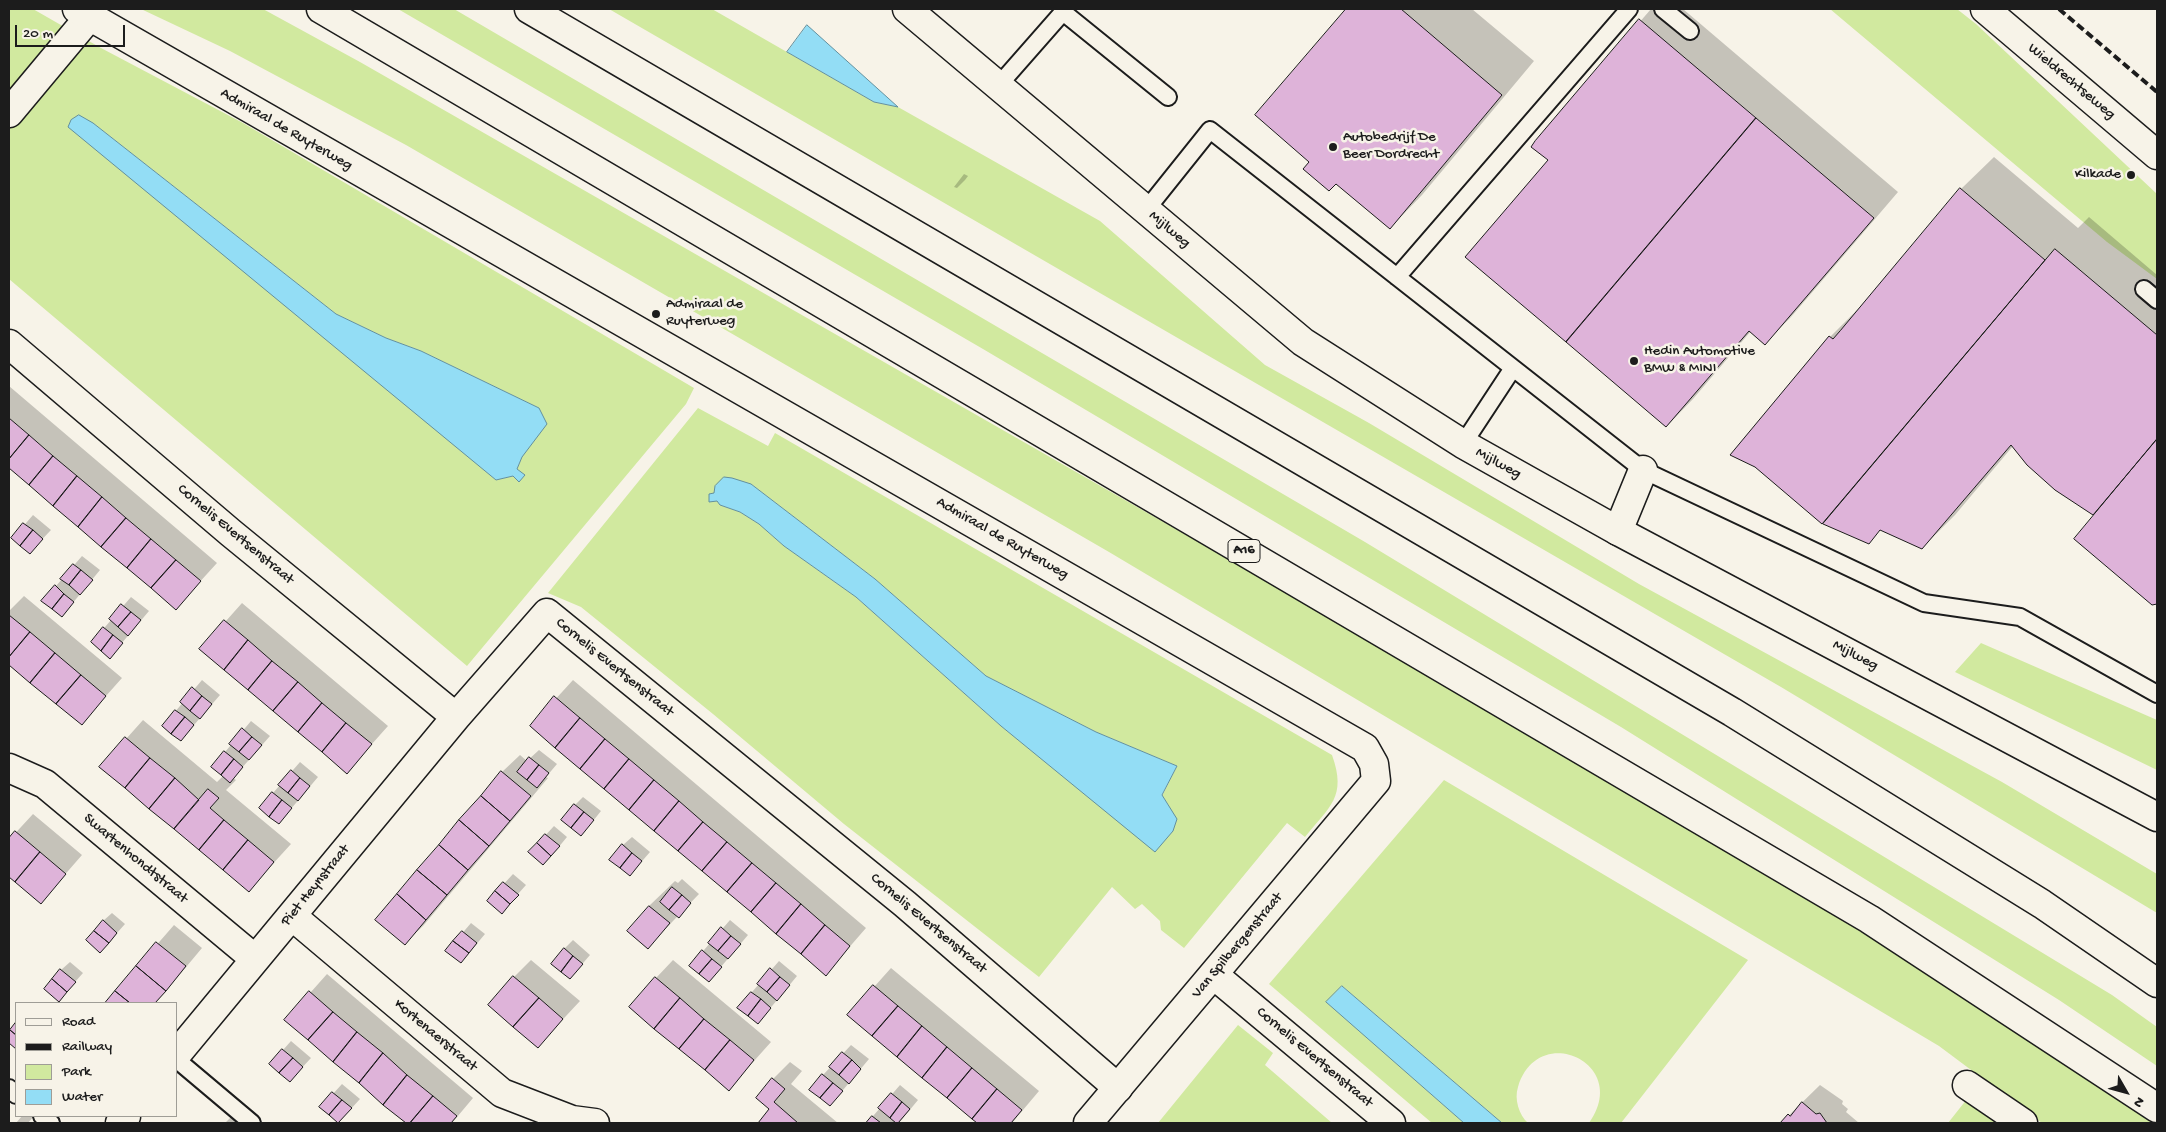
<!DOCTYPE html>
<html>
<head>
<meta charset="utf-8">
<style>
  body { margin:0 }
  #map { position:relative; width:2166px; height:1132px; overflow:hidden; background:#f7f3e8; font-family:"Gochi Hand",sans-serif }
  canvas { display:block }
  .frame { position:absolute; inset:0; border:10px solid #1c1c1c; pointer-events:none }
  .legend { position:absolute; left:15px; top:1002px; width:162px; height:115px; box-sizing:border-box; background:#f7f3e8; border:1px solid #9f9d96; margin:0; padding:6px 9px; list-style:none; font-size:15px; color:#1c1c1c }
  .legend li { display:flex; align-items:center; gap:10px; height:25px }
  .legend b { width:25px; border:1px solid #9f9d96 }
  .north { position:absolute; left:2101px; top:1067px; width:50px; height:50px; -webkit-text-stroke:4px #f7f3e8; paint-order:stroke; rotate:128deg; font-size:14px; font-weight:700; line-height:20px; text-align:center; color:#1c1c1c }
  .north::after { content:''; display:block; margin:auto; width:18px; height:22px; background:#1c1c1c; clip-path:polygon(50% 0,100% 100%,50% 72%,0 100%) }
  .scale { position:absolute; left:15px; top:25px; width:110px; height:22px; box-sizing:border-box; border:2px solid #1c1c1c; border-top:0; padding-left:6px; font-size:15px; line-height:18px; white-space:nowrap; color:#1c1c1c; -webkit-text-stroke:4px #f7f3e8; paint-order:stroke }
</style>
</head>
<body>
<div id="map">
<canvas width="2166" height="1132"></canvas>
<div class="frame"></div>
<ul class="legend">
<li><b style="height:6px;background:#f7f3e8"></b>Road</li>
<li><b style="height:6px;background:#1c1c1c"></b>Railway</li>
<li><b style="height:14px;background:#d1e99f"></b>Park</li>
<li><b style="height:14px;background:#93ddf5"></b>Water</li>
</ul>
<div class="north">N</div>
<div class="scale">20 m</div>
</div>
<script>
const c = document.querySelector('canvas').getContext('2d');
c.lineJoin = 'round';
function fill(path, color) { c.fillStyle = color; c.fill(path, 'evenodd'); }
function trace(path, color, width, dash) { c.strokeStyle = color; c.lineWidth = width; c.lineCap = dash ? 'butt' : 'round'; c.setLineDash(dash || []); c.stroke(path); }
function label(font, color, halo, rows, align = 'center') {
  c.font = font + ' "Gochi Hand",sans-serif'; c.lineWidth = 5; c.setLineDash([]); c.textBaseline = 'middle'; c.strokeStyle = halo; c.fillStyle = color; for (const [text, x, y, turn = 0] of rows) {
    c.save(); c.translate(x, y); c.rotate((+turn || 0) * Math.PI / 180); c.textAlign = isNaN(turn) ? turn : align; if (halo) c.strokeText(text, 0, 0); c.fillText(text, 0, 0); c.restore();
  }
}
const green = new Path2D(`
  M9 9H33L101 48 243 123 694 388 686 404 467 666 9 279ZM93 123 336 314 386 338 421 351 539 408 517 469 524 475 519 482 513 476 496 480Z
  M141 9H263L360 62 1228 559 1949 977 2157 1117V1123H2042L1939 1046 1109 552 406 145 230 51Z
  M398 9H454L1365 542 2112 995 2157 1027V1066L2059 1000 1621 727 983 349Z
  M609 9H712L874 102 898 107 1100 221 1265 365 1369 423 1639 584 2002 782 2157 874V913L1781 687Z
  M1830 9H1957L1976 24 2157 194V279L2107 242Z
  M698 408 768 446 775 433 1332 755C1347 797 1330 806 1305 837L1287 823 1184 948 1161 930 1160 921 1142 904 1135 909 1112 887 1039 977 844 824 713 714 581 607 548 593ZM751 484 875 579 986 676 1096 732 1177 766 1162 796 1169 806 1156 851 1001 726 856 597 784 546 759 524 740 512 720 505 714 493Z
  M1981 643 2157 720V770L1955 672Z
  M1444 780 1748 960 1621 1123H1589C1632 1064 1538 1020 1518 1087 1514 1099 1519 1115 1528 1123H1502L1342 986 1327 1002 1464 1123H1432L1269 984Z
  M1238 1025 1273 1053 1265 1065 1332 1123H1158Z
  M1967 1099 2004 1123H1948Z`);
const water = new Path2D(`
  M807 25 898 107 874 102 787 52Z
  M79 115 93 123 336 314 386 338 421 351 539 408 547 424 522 457 517 469 525 475 519 482 513 476 496 480 68 127 71 120Z
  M724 477 732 478 751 484 875 579 986 676 1096 732 1177 766 1162 795 1177 819 1173 831 1155 852 1001 726 856 597 784 546 759 524 740 512 720 505 717 501 709 502V494L714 493 715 486Z
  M1342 986 1502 1123H1464L1326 1002Z`);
const shadow = new Path2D(`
  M1347 9H1472L1534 61 1422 195 1390 228 1257 115Z
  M1651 9H1683L1898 192 1791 317 1765 343 1751 331 1693 399 1668 425 1550 160 1536 142Z
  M1994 157 2078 228 2089 217 2157 275V604H2153L2102 507 2013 446 1955 515 1922 548 1881 529 1868 542 1825 523 1826 518 1755 466 1732 454 1830 337 1863 304 1961 189Z
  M964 174 968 176 965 180 957 188 954 187Z
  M9 386 217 563 176 608 9 467Z
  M33 515 51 530 30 552 13 538Z
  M82 556 100 570 62 616 56 586Z
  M24 596 122 678 81 724 9 663V611Z
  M131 597 149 611 110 657 92 642Z
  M242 603 388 726 347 772 201 649Z
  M202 680 220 695 181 740 163 726Z
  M573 680 866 928 826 974 531 726Z
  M143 720 217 782 223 776 225 752 251 721 270 736 233 778 236 780 226 790 291 844 249 890 101 767Z
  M539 750 557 764 546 777 548 778 423 926 405 943 502 772 520 755 527 761Z
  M300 762 318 777 279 823 273 793Z
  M583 797 601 811 589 826 575 805Z
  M33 814 82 855 41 902 9 875V840Z
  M554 826 567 837 552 855 530 852Z
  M632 837 650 852 630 875 623 845Z
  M513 874 526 885 502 912 488 901Z
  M682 879 699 894 648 947 649 906 675 881 678 883Z
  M112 913 125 924 109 942 103 921Z
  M730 920 748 935 709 981 691 965Z
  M471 923 485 934 469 953 447 951Z
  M174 925 202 948 156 1003H106Z
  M573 940 590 955 578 969 564 949Z
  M531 960 580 1001 538 1046 514 977Z
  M673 960 771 1042 729 1089 656 978Z
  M779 961 797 976 758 1023 739 1007Z
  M70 962 83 973 59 1000 61 970Z
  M891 968 1039 1091 1012 1123H979L849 1015Z
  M327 974 473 1098 452 1123H408L286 1020Z
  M16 1024V1048L9 1042V1033Z
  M291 1041 311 1058 298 1072 283 1050Z
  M851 1045 869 1059 838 1096 823 1075Z
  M790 1062 802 1071 791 1084 838 1123H760L771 1109 773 1079Z
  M342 1084 360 1099 339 1122 321 1107Z
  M900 1085 918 1100 899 1123H867Z
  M1820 1085 1843 1101 1842 1104 1848 1109 1846 1112 1859 1123H1781Z
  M235 1113 242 1119 238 1123H225Z
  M22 1116H34L28 1123H16Z`);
const building = new Path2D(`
  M1346 9H1401L1502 95 1390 229 1336 184 1329 191 1303 169 1309 162 1255 115Z
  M1639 19 1756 118 1566 342 1465 257 1548 160 1531 147 1535 141Z
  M1756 118 1874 218 1765 345 1749 331 1666 427 1566 342Z
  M1960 188 2045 260 1822 524 1755 467 1730 455 1829 336 1833 339 1840 331Z
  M2055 249 2157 335V439L2093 515 2055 490 2027 465 2011 445 1922 549 1880 530 1869 544 1823 524Z
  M9 418 29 435 9 459Z
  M29 435 53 456 29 485 9 468V459Z
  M2157 439V604L2152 605 2074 539Z
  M53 456 77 476 53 506 29 485Z
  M77 476 102 497 78 527 53 506Z
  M102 497 126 518 101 547 78 527Z
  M126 518 151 539 127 568 101 547Z
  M23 523 33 530 20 546 11 538Z
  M33 530 43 539 30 554 20 546Z
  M151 539 176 560 151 588 127 568Z
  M176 560 201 581 176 610 151 588Z
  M73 564 81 570 69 585 60 579Z
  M81 570 93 580 80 595 69 585Z
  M55 585 64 594 52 609 41 601Z
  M64 594 74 602 62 617 52 609Z
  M121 604 131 612 118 627 109 619Z
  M131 612 141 620 128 636 118 627Z
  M9 615 30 632 9 657Z
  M224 620 248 640 224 670 199 649Z
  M103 627 113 635 101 651 91 642Z
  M30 632 55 653 30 683 9 665V657Z
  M113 635 123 643 110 659 101 651Z
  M248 640 272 661 248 690 224 670Z
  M55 653 81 675 56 704 30 683Z
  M272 661 298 682 273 711 248 690Z
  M81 675 106 696 82 725 56 704Z
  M298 682 322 703 298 732 273 711Z
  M192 687 202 696 190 711 180 702Z
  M202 696 212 704 200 719 190 711Z
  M554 696 580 718 555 748 530 726Z
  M322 703 346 723 322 752 298 732Z
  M175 710 185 717 171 734 162 726Z
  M185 717 194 725 181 741 171 734Z
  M580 718 605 739 580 769 555 748Z
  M346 723 372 744 347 774 322 752Z
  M242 728 252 737 239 752 229 744Z
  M125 737 150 758 125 788 99 767Z
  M252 737 262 745 249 760 239 752Z
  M605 739 629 759 604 789 580 769Z
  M224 751 234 759 221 775 211 767Z
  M529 757 539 765 527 780 517 772Z
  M150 758 175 778 149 809 125 788Z
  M234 759 243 767 230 783 221 775Z
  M629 759 654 780 629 810 604 789Z
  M539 765 549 773 537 788 527 780Z
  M291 770 300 778 288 793 278 785Z
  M501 771 531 796 510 821 481 796Z
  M175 778 199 800 174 829 149 809Z
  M300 778 310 786 298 801 288 793Z
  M654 780 679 801 654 831 629 810Z
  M208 789 219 798 210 808 224 820 199 850 174 829Z
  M272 792 282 800 269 817 259 808Z
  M481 796 510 821 489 846 459 820Z
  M282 800 292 808 279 824 269 817Z
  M679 801 703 822 678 851 654 831Z
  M574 804 584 812 571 828 561 820Z
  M584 812 594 820 581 836 571 828Z
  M224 820 248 840 223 870 199 850Z
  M459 820 489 846 468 870 439 845Z
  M703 822 727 842 702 871 678 851Z
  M15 831 40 852 15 882 9 877V838Z
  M545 834 560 846 551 856 537 843Z
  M248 840 274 862 249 892 223 870Z
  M727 842 752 863 727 892 702 871Z
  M537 843 551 856 543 865 528 852Z
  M622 844 632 853 620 868 609 860Z
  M439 845 468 870 447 895 417 870Z
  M40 852 66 874 41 904 15 882Z
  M632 853 642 861 630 876 620 868Z
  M752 863 776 883 751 912 727 892Z
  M417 870 447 895 426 920 397 894Z
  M503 882 519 895 510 904 495 891Z
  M776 883 801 904 776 934 751 912Z
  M672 887 682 895 669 910 660 902Z
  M495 891 510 904 502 914 487 901Z
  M397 894 426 920 405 945 375 920Z
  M682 895 691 903 679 918 669 910Z
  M801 904 825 925 801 954 776 934Z
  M649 906 670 923 648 949 627 931Z
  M103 920 117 933 109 943 94 931Z
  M825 925 850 946 826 976 801 954Z
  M721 927 731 936 718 951 708 943Z
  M94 931 109 943 100 953 86 940Z
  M462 931 477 943 469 953 453 941Z
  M731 936 741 944 728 959 718 951Z
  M453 941 469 953 461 963 445 951Z
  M156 942 186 966 166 991 136 966Z
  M564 948 573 956 561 972 551 964Z
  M702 950 712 959 699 974 689 966Z
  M573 956 583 964 570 979 561 972Z
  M712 959 722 967 709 982 699 974Z
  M136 966 166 991 155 1003H130L115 991Z
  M770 968 780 977 767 992 757 984Z
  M60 969 76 982 67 992 52 979Z
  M513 976 539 998 513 1027 488 1005Z
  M655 977 680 998 654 1029 629 1007Z
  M780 977 790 985 777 1001 767 992Z
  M52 979 67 992 59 1002 44 989Z
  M873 985 898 1006 872 1036 847 1015Z
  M115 991 130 1003H105Z
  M309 991 333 1012 308 1040 284 1020Z
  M751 992 761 999 748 1016 737 1008Z
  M539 998 563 1019 538 1048 513 1027Z
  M680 998 704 1019 679 1049 654 1029Z
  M761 999 771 1008 758 1024 748 1016Z
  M898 1006 922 1026 897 1057 872 1036Z
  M333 1012 357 1032 333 1062 308 1040Z
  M704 1019 730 1040 705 1070 679 1049Z
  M16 1022V1035L10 1030Z
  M922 1026 947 1047 922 1078 897 1057Z
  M10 1030 16 1035V1049L9 1043Z
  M357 1032 383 1053 359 1083 333 1062Z
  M730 1040 754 1060 729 1091 705 1070Z
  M947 1047 972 1068 947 1098 922 1078Z
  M282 1049 293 1058 279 1073 269 1064Z
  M842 1052 852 1060 839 1075 829 1067Z
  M383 1053 407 1075 383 1105 359 1083Z
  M293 1058 303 1067 290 1082 279 1073Z
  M852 1060 861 1069 849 1084 839 1075Z
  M972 1068 997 1089 972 1119 947 1098Z
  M822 1074 833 1083 820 1098 809 1090Z
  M407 1075 433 1096 410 1123H406L383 1105Z
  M772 1078 785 1089 774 1102 798 1123H758L769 1109 756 1098Z
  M833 1083 843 1091 830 1106 820 1098Z
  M997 1089 1022 1110 1011 1123H977L972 1119Z
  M332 1092 342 1100 329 1115 319 1107Z
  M891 1093 902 1102 890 1118 878 1108Z
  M433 1096 457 1116 451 1123H410Z
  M342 1100 352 1108 338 1123 329 1115Z
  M902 1102 910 1109 898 1123H896L890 1118Z
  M1802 1102 1816 1114 1820 1113 1827 1123H1780L1788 1114 1790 1116Z
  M872 1116 881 1123H866Z`);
const service = new Path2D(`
  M1663 9 1690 31
  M998 86 1063 12 1168 97
  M1146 210 1210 130 1643 470 1924 603 2020 617 2157 694
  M1397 277 1629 9
  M2144 289 2157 300
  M1463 444 1513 368
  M176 1059 252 1123
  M9 1088 16 1095
  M42 1116 51 1123`);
const minor = new Path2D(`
  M9 113 90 16
  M9 344 231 533 456 717 547 613 905 904 1118 1088
  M1618 531 1643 470
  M9 768 45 784 255 959
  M292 916 502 1093 572 1120 595 1123
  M1214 975 1391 1123
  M176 1055 456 717
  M1967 1085 2023 1123
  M120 1123 126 1116`);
const tertiary = new Path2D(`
  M77 9 1365 748 1374 764 1376 781 1088 1123
  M1985 9 2157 155`);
const secondary = new Path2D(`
  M907 9 1303 342 1463 444 1618 531 2157 817`);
const motorway = new Path2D(`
  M321 9 1869 919 2157 1108
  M529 9 1732 712 2042 904 2157 983`);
const rail = new Path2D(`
  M2059 9 2157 92`);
const markers = [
  [1333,147,5,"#1c1c1c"],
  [2131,175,5,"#1c1c1c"],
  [656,314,5,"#1c1c1c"],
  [1634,361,5,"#1c1c1c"]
];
const shields = [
  [1244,551,32]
];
const shieldNames = [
  ["A16",1244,551]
];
const streetNames = [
  ["Wieldrechtseweg",2071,82,40],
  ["Admiraal de Ruyterweg",286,130,30],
  ["Mijlweg",1169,230,40],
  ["Mijlweg",1498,464,29],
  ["Cornelis Evertsenstraat",235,535,40],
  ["Admiraal de Ruyterweg",1002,539,30],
  ["Mijlweg",1855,656,28],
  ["Cornelis Evertsenstraat",614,668,39],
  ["Swartenhondtstraat",135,859,40],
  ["Piet Heynstraat",316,886,-51],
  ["Cornelis Evertsenstraat",928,924,40],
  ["Van Spilbergenstraat",1238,946,-50],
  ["Kortenaerstraat",435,1036,40],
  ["Cornelis Evertsenstraat",1314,1058,40]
];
const poiNames = [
  ["Autobedrijf De",1343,138],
  ["Beer Dordrecht",1343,155],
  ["Kilkade",2121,175,"right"],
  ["Admiraal de",666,305],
  ["Ruyterweg",666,322],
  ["Hedin Automotive",1644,352],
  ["BMW & MINI",1644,369]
];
fill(green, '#d1e99f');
fill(water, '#93ddf5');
trace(water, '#63909e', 1);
fill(shadow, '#0003');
fill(building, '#deb3d9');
trace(building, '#1c1c1c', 1);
trace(service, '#1c1c1c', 20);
trace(minor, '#1c1c1c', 31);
trace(tertiary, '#1c1c1c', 31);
trace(secondary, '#1c1c1c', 31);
trace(motorway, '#1c1c1c', 31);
trace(service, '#f7f3e8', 16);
trace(minor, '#f7f3e8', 28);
trace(tertiary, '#f7f3e8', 28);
trace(secondary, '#f7f3e8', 28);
trace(motorway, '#f7f3e8', 28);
trace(rail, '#1c1c1c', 4, [8, 4]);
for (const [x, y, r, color] of markers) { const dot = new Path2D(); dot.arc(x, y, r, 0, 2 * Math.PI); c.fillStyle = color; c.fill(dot); trace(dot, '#f7f3e8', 2); }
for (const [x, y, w] of shields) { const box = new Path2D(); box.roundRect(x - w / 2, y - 11.5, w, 23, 4); c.fillStyle = '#f7f3e8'; c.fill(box); trace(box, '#1c1c1c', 1); }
label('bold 14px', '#1c1c1c', null, shieldNames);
label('15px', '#1c1c1c', '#f7f3e8', streetNames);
label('15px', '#1c1c1c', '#f7f3e8', poiNames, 'left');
</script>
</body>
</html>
